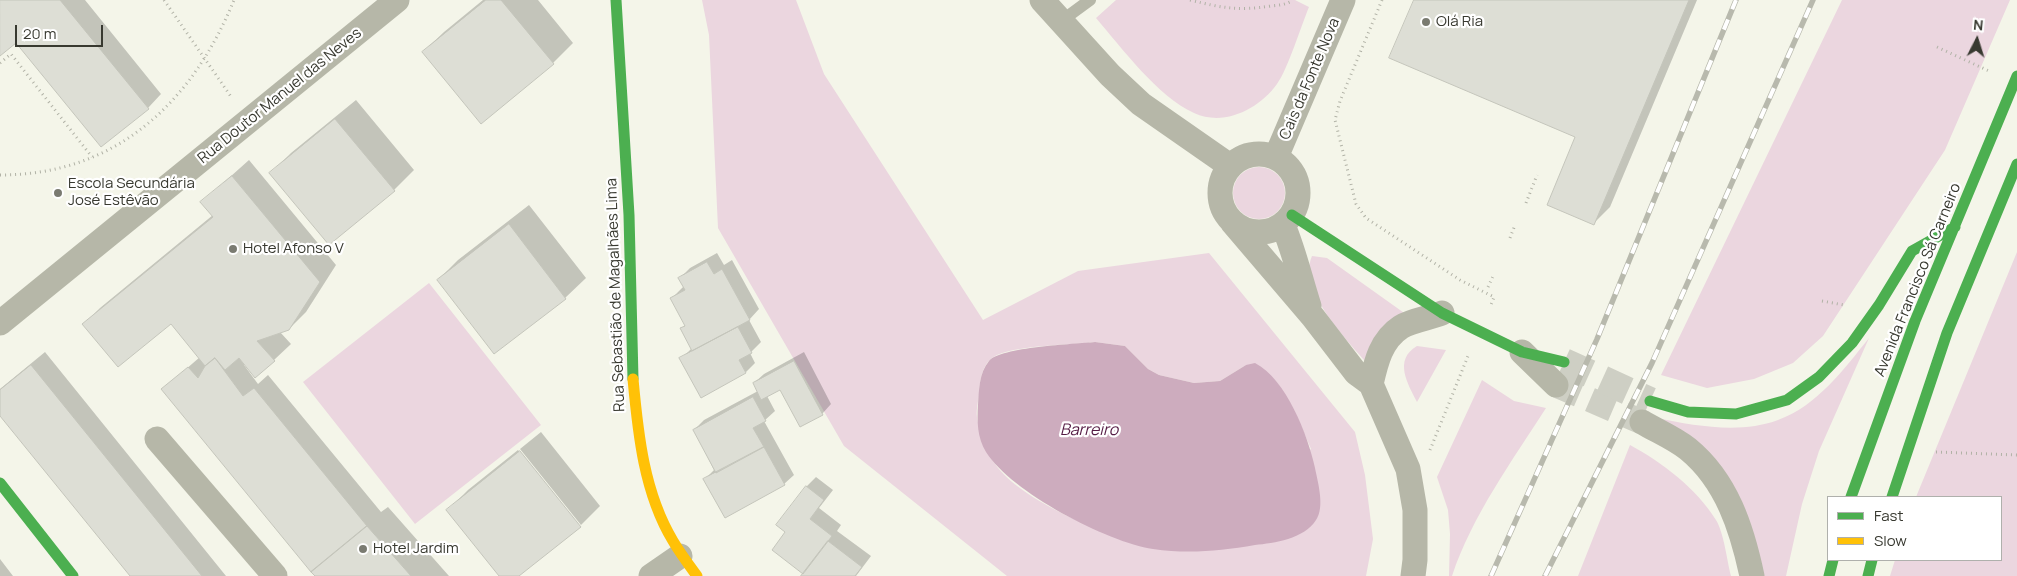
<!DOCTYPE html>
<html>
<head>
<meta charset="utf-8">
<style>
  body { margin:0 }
  #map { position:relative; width:2017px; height:576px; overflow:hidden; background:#f4f5e9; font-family:Manrope,sans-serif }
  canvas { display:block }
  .legend { position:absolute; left:1827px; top:496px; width:175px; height:65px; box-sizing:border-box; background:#fff; border:1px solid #afb0ac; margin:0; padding:6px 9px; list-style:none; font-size:15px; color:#383930 }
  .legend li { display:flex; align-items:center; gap:10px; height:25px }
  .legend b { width:25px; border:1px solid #afb0ac }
  .north { position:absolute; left:1952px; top:15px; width:50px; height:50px; -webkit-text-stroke:4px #fff; paint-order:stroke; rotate:5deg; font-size:14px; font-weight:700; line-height:20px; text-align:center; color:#383930 }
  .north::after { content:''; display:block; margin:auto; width:18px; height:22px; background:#383930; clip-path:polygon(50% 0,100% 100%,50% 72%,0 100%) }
  .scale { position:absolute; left:15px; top:25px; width:88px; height:22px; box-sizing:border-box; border:2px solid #383930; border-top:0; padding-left:6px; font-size:15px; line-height:18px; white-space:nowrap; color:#383930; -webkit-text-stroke:4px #fff; paint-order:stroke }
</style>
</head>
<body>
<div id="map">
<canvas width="2017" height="576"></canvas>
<ul class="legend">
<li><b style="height:6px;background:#4caf50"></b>Fast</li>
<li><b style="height:6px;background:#ffc107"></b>Slow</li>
</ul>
<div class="north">N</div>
<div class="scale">20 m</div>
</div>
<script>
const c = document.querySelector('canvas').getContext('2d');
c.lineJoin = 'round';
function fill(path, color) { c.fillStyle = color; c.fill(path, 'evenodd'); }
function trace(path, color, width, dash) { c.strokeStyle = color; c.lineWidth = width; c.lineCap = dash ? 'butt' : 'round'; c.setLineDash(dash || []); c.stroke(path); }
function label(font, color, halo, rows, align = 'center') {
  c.font = font + ' Manrope,sans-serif'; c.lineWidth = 4.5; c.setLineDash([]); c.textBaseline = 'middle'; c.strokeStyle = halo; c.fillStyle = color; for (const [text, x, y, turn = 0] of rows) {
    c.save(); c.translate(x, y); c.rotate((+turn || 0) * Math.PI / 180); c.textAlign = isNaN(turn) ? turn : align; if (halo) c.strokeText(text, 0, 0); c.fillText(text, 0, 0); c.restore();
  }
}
const green = new Path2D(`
  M702 0H796L824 74 983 320 1078 271 1209 253 1355 432 1365 475 1373 539 1366 576H1007L844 446 718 228 709 35ZM1095 342 1125 346 1148 369 1159 375 1194 383 1220 381 1246 365 1276 381 1294 410 1311 449 1151 548C1106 535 1022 502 995 464 989 456 978 427 977 417 976 411 978 402 979 395 980 380 982 362 997 355 1020 345 1069 345 1095 342Z
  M1116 0H1295L1309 7C1301 26 1288 69 1277 84 1259 109 1224 127 1194 113 1158 97 1121 47 1096 18Z
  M1842 0H2010L1945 150 1823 336 1793 363 1754 379 1707 388 1661 375Z
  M1233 193a26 26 0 1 1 52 0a26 26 0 1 1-52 0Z
  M2017 252V576H1890L1895 560H2001V497H1916Z
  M1312 256 1327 258 1407 315 1366 362C1346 339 1297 289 1312 256Z
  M429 283 541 425 415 524 303 382Z
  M1869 338 1819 451 1802 504 1786 576H1764L1761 562 1657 418C1695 426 1741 434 1778 420 1817 406 1844 369 1869 338Z
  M1417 346 1446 350 1417 402C1408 384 1393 360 1417 346Z
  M1482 380 1514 401 1546 408C1512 461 1472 516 1452 576H1449L1450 534 1448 510 1437 477Z
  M1630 445C1663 463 1696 488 1716 520 1724 533 1727 561 1731 576H1578Z`);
const water = new Path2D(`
  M1095 342 1125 346 1148 369 1159 375 1194 383 1220 381 1246 365 1255 363C1286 379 1308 435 1315 468 1318 483 1325 507 1316 520 1304 539 1274 543 1255 545 1220 551 1188 554 1153 549 1107 542 1011 492 986 452 977 438 977 420 978 405 979 390 979 373 989 361 1000 347 1075 344 1095 342Z`);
const shadow = new Path2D(`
  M0 0H85L161 94 148 108 16 41 0 54Z
  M483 0H538L573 43 553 63 423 52 444 32Z
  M1415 0H1697L1610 207 1594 223 1576 136Z
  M356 100 414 170 394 190 271 173 291 153Z
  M249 160 336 265 306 312 289 329 280 332 291 344 274 360 244 365 258 384 268 375 381 512 388 507 449 576H316L163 389 200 357 171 322 84 324 100 308 213 215 202 202Z
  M529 205 586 278 565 298 494 353 438 280 458 260Z
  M717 253 724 265 732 260 759 309 749 320 761 342 750 353 755 363 746 372 681 359 692 348 681 329 686 324 672 298 684 286 680 278 690 268Z
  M45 352 226 576H132L0 414V389Z
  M804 352 831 404 822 414 781 388 767 396 775 411 764 421 794 475 784 484 705 479 714 470 694 430 704 420 758 391 754 383 764 374Z
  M541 432 600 506 581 525 520 449Z
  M518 450 578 526H581L517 576H500L448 510 468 490Z
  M816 477 833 490 819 508 841 525 837 531 871 556 856 576H803L805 573 787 532 806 487Z
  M0 559 13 576H0Z`);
const building = new Path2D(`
  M0 0H60L149 109 101 147 16 43 0 56Z
  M486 0H501L554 64 481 124 422 52Z
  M1414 0H1689L1594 225 1547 205 1575 137 1389 58Z
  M335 119 395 191 329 245 269 173Z
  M232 176 320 282 289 330 257 341 275 361 255 378 239 358 225 370 215 358 205 366 171 324 118 367 82 324 213 217 200 202Z
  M509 224 566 299 494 354 437 280Z
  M707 262 714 274 722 269 750 320 692 351 680 328 685 326 670 298 685 290 678 278Z
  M738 327 752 353 739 360 746 373 701 398 679 358Z
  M215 358 243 396 254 388 367 526 311 572 161 389 188 367 198 378 205 366Z
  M794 361 823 415 800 427 780 390 761 400 753 383Z
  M31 365 202 576H130L0 416V390Z
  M753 397 766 421 753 428 764 447 716 473 693 430Z
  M764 447 785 485 725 518 703 479Z
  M520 451 581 527 519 576H499L446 510Z
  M806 486 824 500 810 519 832 536 803 574 772 550 785 532 776 525Z
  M367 526 411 576H315L311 572Z
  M828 541 862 567 855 576H801Z`);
const streetTunnel = new Path2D(`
  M1556 385 1642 422`);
const secondaryTunnel = new Path2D(`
  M1564 362 1650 401`);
const path = new Path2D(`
  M164 0 232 98
  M1190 0C1222 8 1238 11 1271 6 1279 5 1286 5 1293 0
  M1382 0 1340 101 1335 120 1356 204 1366 218 1460 280 1494 297 1491 305
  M1937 47 1989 71
  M0 63 11 54 92 157
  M0 175C116 175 192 103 234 0
  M1526 203 1537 175
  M1510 238 1515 225
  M1488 287 1494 274
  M1822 301 1844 305
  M1430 450 1468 356
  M1936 452 2017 455`);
const lane = new Path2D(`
  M1060 22 1090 0`);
const street = new Path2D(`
  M1042 0 1110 75 1141 104 1230 166
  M1220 193a39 39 0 1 1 78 0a39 39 0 1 1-78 0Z
  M1276 157 1343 0
  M1232 222 1313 317 1356 373 1371 384 1408 469 1415 510V560L1413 576
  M1283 225C1294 251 1300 278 1309 306
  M0 323 397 0
  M1522 352 1556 385
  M1371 384C1376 362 1381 340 1401 327 1413 320 1430 318 1442 313
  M1642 422C1657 431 1674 438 1688 449 1727 481 1742 529 1752 576
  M157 439 275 576
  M651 576 680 556`);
const fast = new Path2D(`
  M616 0 629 215 633 379
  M1292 215 1442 313 1522 352 1564 362
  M1650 401 1688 412 1736 414 1787 400 1819 377 1852 343 1879 305 1912 251 1955 227
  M0 483 73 576
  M1851 497 1915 321 2017 76
  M1892 497 1947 333 2017 164
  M1829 576 1833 560
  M1868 576 1872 560`);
const slow = new Path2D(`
  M633 379C638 434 644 493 673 541 680 553 689 565 697 576`);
const rail = new Path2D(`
  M1491 576 1597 339 1736 0
  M1545 576 1652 363 1813 0`);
const markers = [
  [1426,22,5,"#7a7b71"],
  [58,193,5,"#7a7b71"],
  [233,249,5,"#7a7b71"],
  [363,549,5,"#7a7b71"]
];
const poiNames = [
  ["Olá Ria",1436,22],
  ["Escola Secundária",68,184],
  ["José Estêvão",68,201],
  ["Hotel Afonso V",243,249],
  ["Hotel Jardim",373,549]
];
const streetNames = [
  ["Cais da Fonte Nova",1310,79,-67],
  ["Rua Doutor Manuel das Neves",280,96,-39],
  ["Avenida Francisco Sá Carneiro",1918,280,-68],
  ["Rua Sebastião de Magalhães Lima",616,295,-92]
];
const waterNames = [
  ["Barreiro",1089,431]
];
fill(green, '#ebd6df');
fill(water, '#cdacbe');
fill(shadow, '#0003');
fill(building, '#ddded5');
trace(building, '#c4c5bb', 1);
trace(streetTunnel, '#cecfc4', 25, [25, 12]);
trace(secondaryTunnel, '#cecfc4', 28, [28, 14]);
trace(path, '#b1b2a6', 3, [1, 4]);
trace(lane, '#b6b7a8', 12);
trace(street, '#b6b7a8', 25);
trace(fast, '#4caf50', 11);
trace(slow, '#ffc107', 11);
trace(rail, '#b8b9ad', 5.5);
trace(rail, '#fff', 4, [11]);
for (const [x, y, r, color] of markers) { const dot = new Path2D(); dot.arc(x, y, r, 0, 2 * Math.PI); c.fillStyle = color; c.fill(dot); trace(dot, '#fff', 2); }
label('15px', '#383930', '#fff', poiNames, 'left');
label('15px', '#383930', '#fff', streetNames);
label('italic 16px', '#551c45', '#fff', waterNames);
</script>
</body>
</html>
